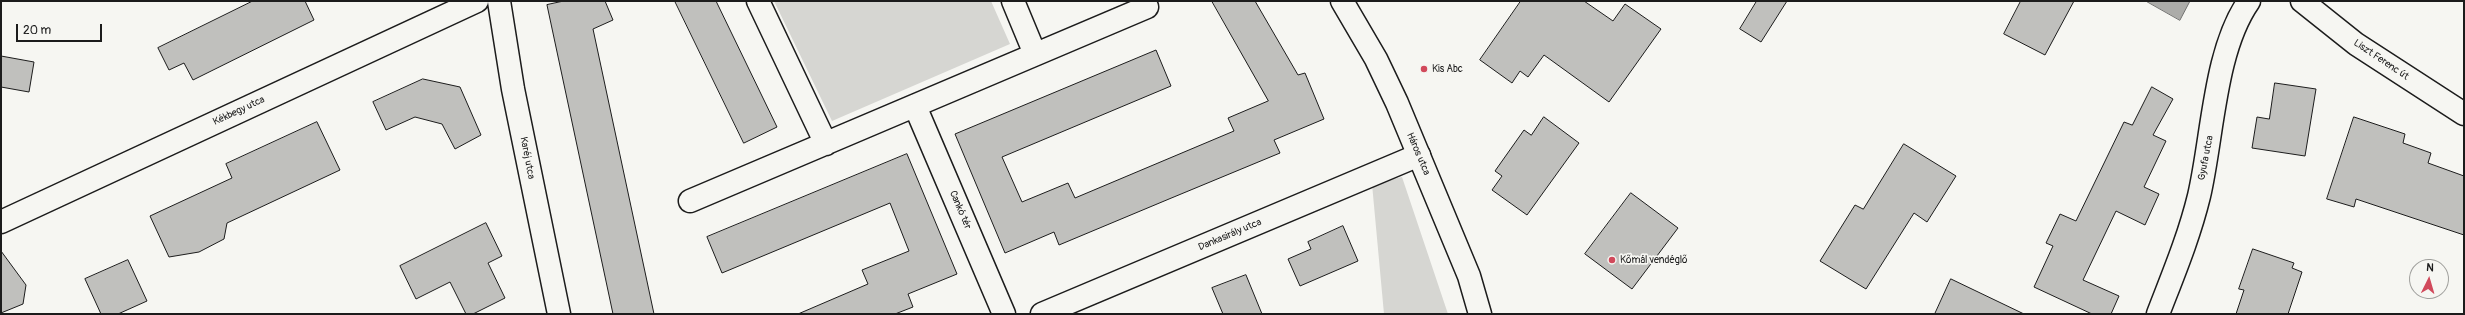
<!DOCTYPE html>
<html>
<head>
<meta charset="utf-8">
<style>
  body { margin:0 }
  #map { position:relative; width:2465px; height:315px; overflow:hidden; background:#f6f6f2; font-family:Pangolin,sans-serif }
  canvas { display:block }
  .frame { position:absolute; inset:0; border:2px solid #1c1c1c; pointer-events:none }
  .north { position:absolute; left:2409px; top:259px; width:40px; height:40px; box-sizing:border-box; background:#f6f6f2; border:1px solid #9f9f9c; border-radius:50%; rotate:5deg; font-size:11px; font-weight:700; line-height:16px; text-align:center; color:#1c1c1c }
  .north::after { content:''; display:block; margin:auto; width:14px; height:18px; background:#d1495b; clip-path:polygon(50% 0,100% 100%,50% 72%,0 100%) }
  .scale { position:absolute; left:16px; top:24px; width:86px; height:18px; box-sizing:border-box; border:2px solid #1c1c1c; border-top:0; padding-left:5px; font-size:12px; line-height:14px; white-space:nowrap; color:#1c1c1c; -webkit-text-stroke:3px #f6f6f2; paint-order:stroke }
</style>
</head>
<body>
<div id="map">
<canvas width="2465" height="315"></canvas>
<div class="frame"></div>
<div class="north">N</div>
<div class="scale">20 m</div>
</div>
<script>
const c = document.querySelector('canvas').getContext('2d');
c.lineJoin = 'round';
function fill(path, color) { c.fillStyle = color; c.fill(path, 'evenodd'); }
function trace(path, color, width, dash) { c.strokeStyle = color; c.lineWidth = width; c.lineCap = dash ? 'butt' : 'round'; c.setLineDash(dash || []); c.stroke(path); }
function label(font, color, halo, rows, align = 'center') {
  c.font = font + ' Pangolin,sans-serif'; c.lineWidth = 3.5; c.setLineDash([]); c.textBaseline = 'middle'; c.strokeStyle = halo; c.fillStyle = color; for (const [text, x, y, turn = 0] of rows) {
    c.save(); c.translate(x, y); c.rotate((+turn || 0) * Math.PI / 180); c.textAlign = isNaN(turn) ? turn : align; if (halo) c.strokeText(text, 0, 0); c.fillText(text, 0, 0); c.restore();
  }
}
const green = new Path2D(`
  M774 1H991L1010 44 832 121Z
  M1402 177 1448 314H1384L1372 184Z`);
const water = new Path2D(`
  M2146 1H2190L2180 20Z`);
const building = new Path2D(`
  M253 1H305L314 20 193 80 184 63 169 70 158 48Z
  M564 1H605L613 20 593 29 654 314H613L547 5Z
  M675 1H716L777 127 744 143Z
  M1212 1H1255L1298 75 1305 73 1324 119 1274 140 1280 153 1169 199 1059 245 1054 232 1005 253 955 134 1156 50 1171 86 1002 157 1022 202 1068 183 1075 198 1234 131 1228 118 1268 101Z
  M1521 1H1584L1613 21 1625 4 1661 29 1609 102 1544 55 1528 77 1520 71 1512 83 1480 60Z
  M1757 1H1787L1761 42 1740 29Z
  M2021 1H2074L2045 55 2004 34Z
  M1 56 34 62 29 92 1 87Z
  M423 79 460 87 481 135 455 149 442 124 415 117 386 130 373 102Z
  M2275 83 2316 89 2305 156 2252 148 2257 117 2269 119Z
  M2152 87 2173 99 2153 135 2166 141 2144 187 2159 194 2145 225 2116 211 2083 280 2119 296 2111 314H2092L2034 287 2053 246 2046 243 2060 214 2076 221 2124 122 2132 125Z
  M1544 117 1579 143 1527 215 1492 190 1502 176 1495 171 1524 130 1531 135Z
  M2354 117 2405 134 2403 143 2431 153 2428 163 2464 176V235L2356 199 2354 207 2327 199Z
  M317 122 340 170 227 223 224 239 199 252 169 257 150 216 232 178 226 164Z
  M1904 144 1956 176 1927 222 1914 213 1866 289 1820 261 1855 205 1863 209Z
  M907 154 957 274 908 294 913 307 895 314H798L868 284 862 270 909 251 890 203 722 273 707 237Z
  M1631 193 1678 228 1632 289 1585 254Z
  M486 223 502 256 488 263 505 298 473 314H466L450 282 416 299 400 266Z
  M1343 226 1358 261 1300 286 1288 259 1311 249 1308 242Z
  M2253 249 2294 263 2292 268 2302 272 2288 314H2236L2244 290 2239 289Z
  M1 251 26 285 23 304 1 313Z
  M128 260 147 301 118 314H101L85 279Z
  M1246 275 1262 314H1223L1212 288Z
  M1951 279 2024 314H1935Z`);
const minor = new Path2D(`
  M499 1 513 89 559 314
  M758 1 826 144
  M1013 1 1035 54
  M2302 1 2356 44 2464 114
  M915 106 1004 314
  M690 201 1147 7
  M1 222 477 1
  M1042 314 1419 155
  M2158 314C2173 275 2189 237 2199 196 2213 136 2214 51 2249 1`);
const tertiary = new Path2D(`
  M1342 1 1376 59 1397 103 1469 276 1480 314`);
const markers = [
  [1424,69,4,"#d1495b"],
  [1612,260,4,"#d1495b"]
];
const streetNames = [
  ["Liszt Ferenc út",2381,60,34],
  ["Kékbegy utca",239,111,-25],
  ["Háros utca",1418,154,67],
  ["Karéj utca",527,158,79],
  ["Gyufa utca",2206,158,-79],
  ["Cankó tér",960,210,67],
  ["Dankasirály utca",1230,235,-23]
];
const poiNames = [
  ["Kis Abc",1432,69],
  ["Kőmál vendéglő",1620,260]
];
fill(green, '#d6d6d2');
fill(water, '#acaca9');
trace(water, '#727271', 1);
fill(building, '#c0c0bd');
trace(building, '#1c1c1c', 1);
trace(minor, '#1c1c1c', 25);
trace(tertiary, '#1c1c1c', 25);
trace(minor, '#f6f6f2', 22);
trace(tertiary, '#f6f6f2', 22);
for (const [x, y, r, color] of markers) { const dot = new Path2D(); dot.arc(x, y, r, 0, 2 * Math.PI); c.fillStyle = color; c.fill(dot); trace(dot, '#f6f6f2', 1.5); }
label('10px', '#1c1c1c', '#f6f6f2', streetNames);
label('10px', '#1c1c1c', '#f6f6f2', poiNames, 'left');
</script>
</body>
</html>
